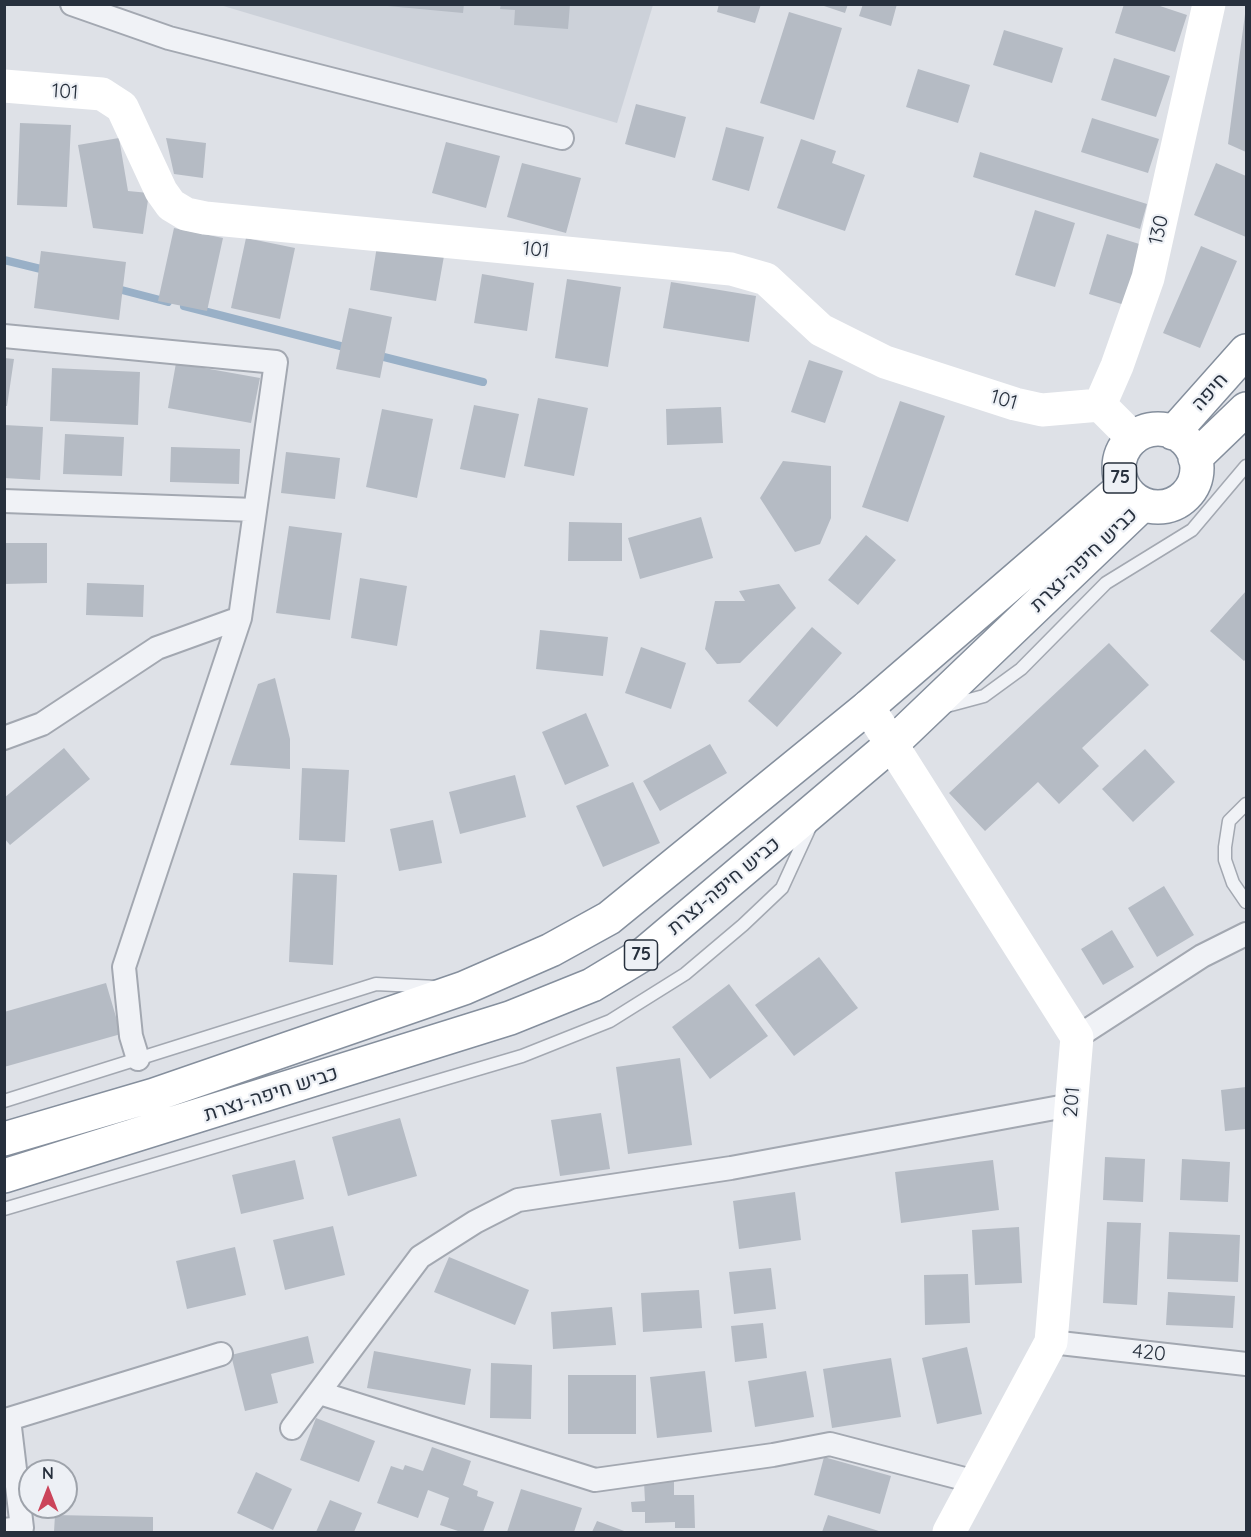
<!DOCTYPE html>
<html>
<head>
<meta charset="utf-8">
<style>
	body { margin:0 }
	#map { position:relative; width:1251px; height:1537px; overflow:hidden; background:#dee1e7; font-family:Quicksand,sans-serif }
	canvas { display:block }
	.frame { position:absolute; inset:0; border:6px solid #27303d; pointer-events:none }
	.north { position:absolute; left:18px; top:1459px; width:60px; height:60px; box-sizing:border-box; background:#edf0f5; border:2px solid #9ea3ab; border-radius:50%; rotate:0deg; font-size:16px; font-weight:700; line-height:24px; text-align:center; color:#27303d }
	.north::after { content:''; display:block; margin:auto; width:21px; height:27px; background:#cb445a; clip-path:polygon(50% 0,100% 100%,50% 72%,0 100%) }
</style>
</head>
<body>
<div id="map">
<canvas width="1251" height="1537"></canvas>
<div class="frame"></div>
<div class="north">N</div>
</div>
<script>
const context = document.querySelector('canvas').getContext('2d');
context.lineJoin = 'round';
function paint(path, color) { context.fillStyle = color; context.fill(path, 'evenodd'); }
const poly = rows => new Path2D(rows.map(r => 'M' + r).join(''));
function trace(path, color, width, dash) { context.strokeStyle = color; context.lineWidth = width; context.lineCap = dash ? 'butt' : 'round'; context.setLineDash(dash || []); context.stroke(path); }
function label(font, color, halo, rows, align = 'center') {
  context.font = font + ' Quicksand,Heebo,sans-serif'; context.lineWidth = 4.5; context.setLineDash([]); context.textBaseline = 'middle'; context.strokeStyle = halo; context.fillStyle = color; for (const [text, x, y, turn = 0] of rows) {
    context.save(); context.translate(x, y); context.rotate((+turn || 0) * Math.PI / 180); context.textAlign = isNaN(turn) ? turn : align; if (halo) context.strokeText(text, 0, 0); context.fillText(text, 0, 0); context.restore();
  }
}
paint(poly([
	[220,5,653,5,617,123]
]), '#ccd1d9');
trace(poly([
	[4,260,49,271],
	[114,288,168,302],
	[184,306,352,349],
	[376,355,483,382]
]), '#99b0c7', 8);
paint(poly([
	[366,4,464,4,463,13],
	[501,4,570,4,568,29,514,25,515,10,500,9],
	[719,4,761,4,755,23,717,12],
	[818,4,848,4,845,13],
	[863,4,897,4,891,26,859,16],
	[1124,4,1154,4,1187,15,1175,52,1115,33],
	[789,12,842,28,814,120,760,103],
	[1245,14,1246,14,1246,152,1228,144],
	[1004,30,1063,48,1052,83,993,65],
	[1114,58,1170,76,1156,117,1101,100],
	[918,69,970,85,958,123,906,107],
	[636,104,686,117,675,158,625,144],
	[1092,118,1159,139,1148,173,1081,152],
	[20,123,71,125,67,207,17,205],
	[726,127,764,137,749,191,712,180],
	[119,138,128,191,149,193,143,234,93,228,78,145],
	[166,138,206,143,203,178,174,174],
	[801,139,836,151,832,163,865,175,845,231,777,208],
	[446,142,500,156,486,208,432,193],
	[980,152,1147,204,1140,229,973,177],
	[522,163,581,178,566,233,507,217],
	[1216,163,1246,176,1246,237,1194,215],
	[1035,210,1075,223,1055,287,1015,275],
	[174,228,223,238,207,311,158,301],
	[1107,234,1149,247,1131,307,1089,294],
	[246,238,295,248,280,319,231,308],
	[377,246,444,256,436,301,370,290],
	[1201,246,1237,261,1200,348,1163,333],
	[41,251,126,262,119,320,34,308],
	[482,274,534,283,527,331,474,323],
	[567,279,621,287,608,367,555,358],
	[671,282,756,296,749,342,663,328],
	[349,308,392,317,380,378,336,369],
	[4,358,14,359,7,406,4,406],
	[809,360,843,371,825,423,791,412],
	[176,363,260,378,251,423,168,408],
	[52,368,140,372,138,425,50,421],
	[538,398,588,408,574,476,524,466],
	[900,401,945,416,908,522,862,507],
	[474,405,519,414,505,478,460,469],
	[721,407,723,443,667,445,666,409],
	[382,409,433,419,417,498,366,487],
	[4,425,43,427,40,480,4,478],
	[65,434,124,437,122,476,63,474],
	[171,447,240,449,239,484,170,482],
	[286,452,340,458,335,499,281,493],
	[783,461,831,466,831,518,820,544,795,552,760,498],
	[701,517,713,558,640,579,628,538],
	[569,522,622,523,622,561,568,561],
	[289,526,342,533,330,620,276,613],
	[866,535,896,560,858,605,828,580],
	[4,543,47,543,47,583,4,584],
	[360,578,407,586,397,646,351,638],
	[87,583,144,585,143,617,86,615],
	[779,584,796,608,740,663,717,664,705,649,715,601,745,601,739,591],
	[1246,591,1246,659,1244,661,1210,631],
	[812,627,842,653,777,727,748,701],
	[540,630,608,637,603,676,536,669],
	[1109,643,1149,685,1082,748,1099,766,1059,804,1038,782,985,831,949,793],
	[641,647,686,663,671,709,625,693],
	[275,678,290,739,290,769,230,765,258,684],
	[586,713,609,766,565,785,542,732],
	[710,744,727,773,660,811,643,781],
	[64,748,90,779,10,845,4,838,4,798],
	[1145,749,1175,782,1133,822,1102,789],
	[302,768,349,770,345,842,299,840],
	[515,775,526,817,460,834,449,792],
	[633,782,660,843,603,867,576,806],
	[433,820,442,863,399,871,390,829],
	[293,873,337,875,333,965,289,962],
	[1164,886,1194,935,1157,957,1128,908],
	[1112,930,1134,967,1103,985,1081,949],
	[819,957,858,1008,794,1056,755,1005],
	[106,983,121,1034,4,1067,4,1012],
	[729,984,768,1036,710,1079,672,1027],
	[680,1058,692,1145,628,1154,616,1067],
	[1246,1087,1246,1129,1225,1131,1221,1090],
	[601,1113,610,1169,560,1176,551,1120],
	[400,1118,417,1176,348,1196,332,1137],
	[1105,1157,1145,1159,1143,1202,1103,1200],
	[1182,1159,1230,1162,1228,1202,1180,1200],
	[295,1160,304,1199,241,1214,232,1175],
	[993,1160,999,1210,901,1223,895,1172],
	[795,1192,801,1240,739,1249,733,1201],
	[1107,1222,1141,1223,1137,1305,1103,1303],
	[333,1226,345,1275,285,1290,273,1240],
	[1019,1227,1022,1283,975,1285,972,1230],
	[1169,1232,1240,1235,1238,1282,1167,1279],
	[235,1247,246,1295,187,1309,176,1261],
	[449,1257,529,1290,515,1325,434,1292],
	[771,1268,776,1309,734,1314,729,1272],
	[968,1274,970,1323,925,1325,924,1275],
	[699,1290,702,1328,643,1332,641,1293],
	[1168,1292,1235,1296,1233,1328,1166,1325],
	[612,1307,616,1345,553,1349,551,1312],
	[763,1323,767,1358,735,1362,731,1326],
	[308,1336,314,1363,271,1374,278,1403,245,1411,231,1355],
	[967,1347,982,1414,937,1424,922,1358],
	[374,1351,471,1369,465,1405,367,1388],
	[891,1358,901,1417,832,1428,823,1369],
	[491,1363,532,1365,531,1419,490,1418],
	[705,1371,712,1432,657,1438,650,1377],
	[806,1371,814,1417,755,1427,748,1381],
	[568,1375,636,1375,636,1434,568,1434],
	[316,1418,375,1441,359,1482,300,1460],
	[432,1447,471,1461,463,1485,478,1491,477,1496,494,1502,483,1532,461,1532,440,1525,449,1498,428,1490,418,1518,377,1503,391,1466,403,1470,405,1465,423,1471],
	[824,1457,891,1476,880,1514,814,1495],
	[256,1472,292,1489,273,1530,237,1513],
	[644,1482,674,1482,674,1495,694,1495,695,1528,675,1528,675,1522,645,1523,645,1512,632,1512,631,1502,645,1501],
	[521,1489,582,1508,574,1532,507,1532],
	[330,1500,362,1513,354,1532,316,1532],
	[55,1515,153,1517,153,1532,54,1532],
	[828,1515,882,1532,822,1532],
	[597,1521,627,1532,592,1532]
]), '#b5bbc4');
const lane = poly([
	[943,707,984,696,1021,669,1106,583,1192,530,1246,466],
	[1246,804,1229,821,1225,847,1225,860,1233,883,1246,902],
	[4,1101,376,984,436,987],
	[4,1209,522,1056,610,1021,685,974,743,925,782,888,810,827]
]);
const street = poly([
	[72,4,169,38,562,138],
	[4,336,276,362,240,618,124,967,131,1036,138,1059],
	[4,501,255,510],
	[4,738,42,724,157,648,240,618],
	[1077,1037,1202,956,1246,934],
	[1051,1342,1246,1364],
	[320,1393,595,1480,773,1455,830,1444,976,1482],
	[292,1428,420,1257,475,1222,518,1200,731,1168,1071,1105],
	[4,1530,22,1528,9,1419,221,1354]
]);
const highway = poly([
	'1119 468a39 39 0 1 1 78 0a39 39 0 1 1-78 0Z',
	[1173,433,1246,351],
	[1195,458,1246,409],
	[4,1139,154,1095,464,988,551,950,609,918,868,707,1123,487],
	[4,1176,510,1018,592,985,645,953,893,743,1143,504]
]);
trace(lane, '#a3a8b1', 15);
trace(street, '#a3a8b1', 26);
trace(highway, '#858f9d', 36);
trace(lane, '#f0f2f6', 12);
trace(street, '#f0f2f6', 22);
trace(poly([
	[4,86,102,94,122,107,161,191,171,205,186,214,205,218,731,269,766,279,821,330,885,362,1015,404,1042,410,1100,405],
	[1100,405,1117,366,1148,278,1209,4],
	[1100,405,1133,438],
	[868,707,1077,1037,1051,1342,949,1532]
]), '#fff', 33);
trace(highway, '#fff', 33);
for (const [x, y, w] of [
	[1120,478,33],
	[641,955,33]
]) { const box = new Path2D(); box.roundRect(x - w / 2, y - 15, w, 30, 4.5); context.fillStyle = '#edf0f5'; context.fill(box); trace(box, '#27303d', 1.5); }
label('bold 18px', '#27303d', null, [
	["75",1120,478],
	["75",641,955]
]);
label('20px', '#27303d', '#edf0f5', [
	["101",65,92,4],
	["130",1159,230,-77],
	["101",536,250,6],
	["חיפה",1210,392,-48],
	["101",1004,400,16],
	["כביש חיפה-נצרת",1084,560,-44],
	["כביש חיפה-נצרת",724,886,-40],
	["כביש חיפה-נצרת",271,1094,-18],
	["201",1072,1102,-85],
	["420",1149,1353,6]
]);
</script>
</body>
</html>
